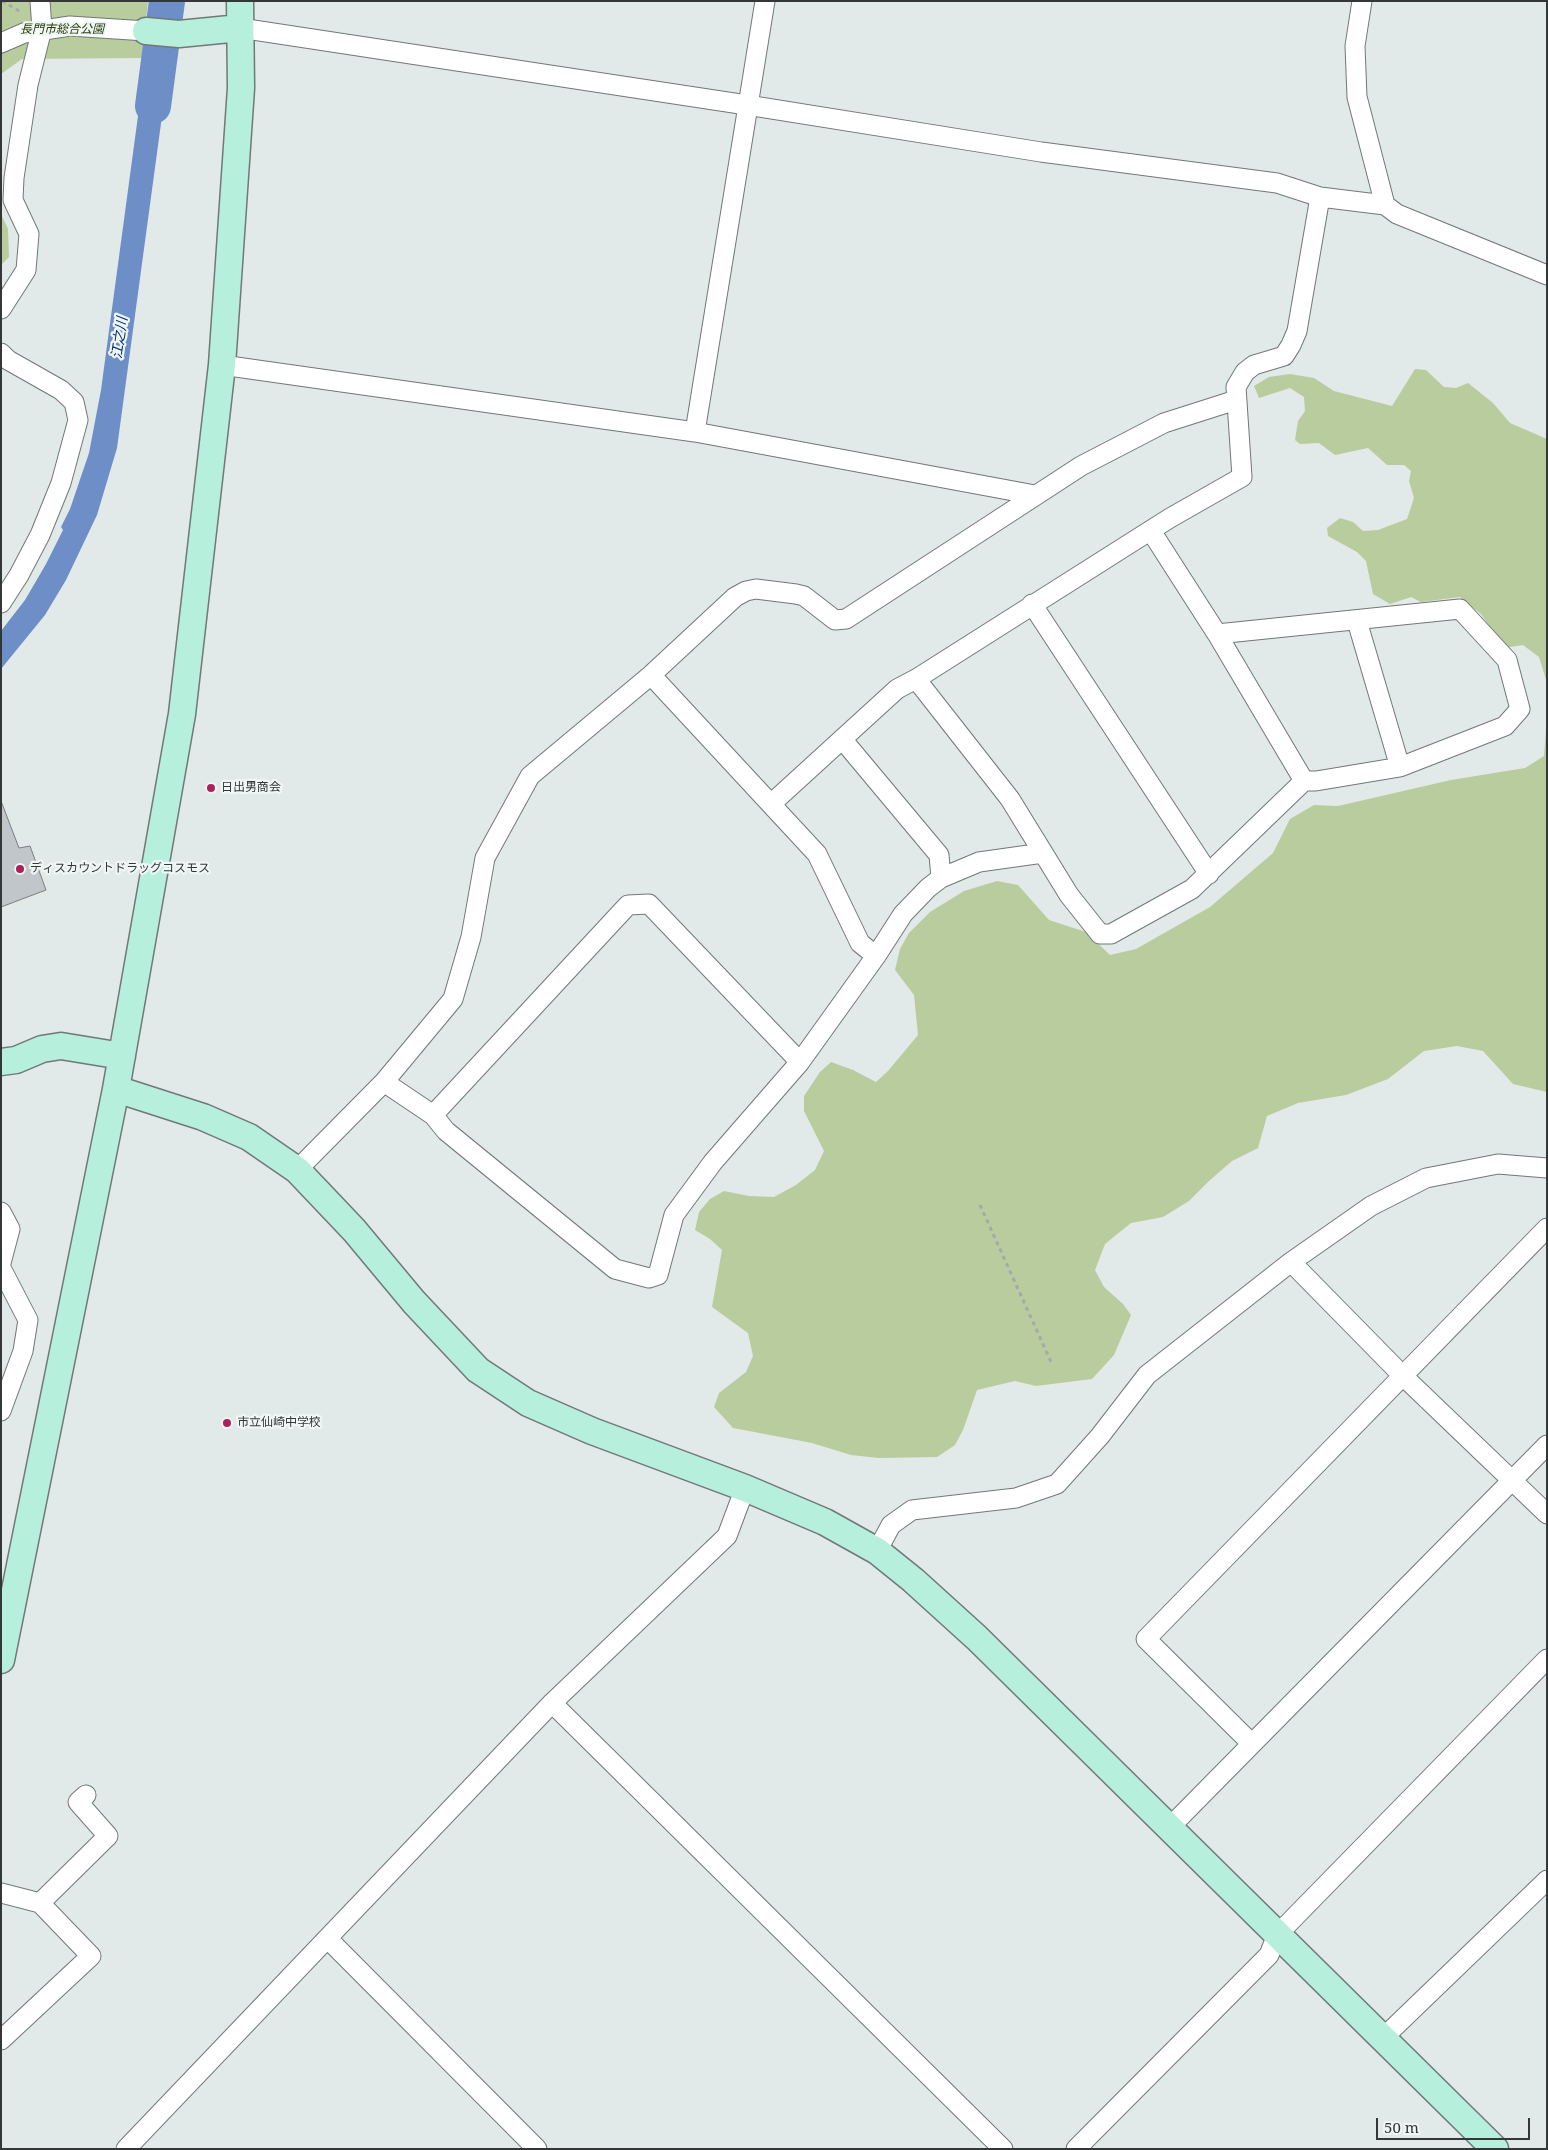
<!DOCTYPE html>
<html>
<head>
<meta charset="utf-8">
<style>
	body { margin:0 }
	#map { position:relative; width:1548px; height:2150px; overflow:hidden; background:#e2e9e9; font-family:"Noto Serif",serif }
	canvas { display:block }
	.frame { position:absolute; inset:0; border:2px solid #343737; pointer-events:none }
	.scale { position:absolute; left:1376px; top:2118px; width:154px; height:22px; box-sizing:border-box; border:2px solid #343737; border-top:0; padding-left:6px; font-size:15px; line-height:18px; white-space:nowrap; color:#343737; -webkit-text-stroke:4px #eff6f6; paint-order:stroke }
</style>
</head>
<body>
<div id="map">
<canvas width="1548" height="2150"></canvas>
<div class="frame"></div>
<div class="scale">50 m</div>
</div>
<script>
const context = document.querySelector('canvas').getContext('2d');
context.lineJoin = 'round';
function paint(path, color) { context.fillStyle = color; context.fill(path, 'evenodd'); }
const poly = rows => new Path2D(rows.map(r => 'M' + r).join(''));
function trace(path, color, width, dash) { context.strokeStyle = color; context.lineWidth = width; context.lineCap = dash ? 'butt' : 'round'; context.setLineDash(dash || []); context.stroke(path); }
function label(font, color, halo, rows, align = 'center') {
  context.font = font + ' "Noto Serif","Noto Sans JP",serif'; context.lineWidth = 4.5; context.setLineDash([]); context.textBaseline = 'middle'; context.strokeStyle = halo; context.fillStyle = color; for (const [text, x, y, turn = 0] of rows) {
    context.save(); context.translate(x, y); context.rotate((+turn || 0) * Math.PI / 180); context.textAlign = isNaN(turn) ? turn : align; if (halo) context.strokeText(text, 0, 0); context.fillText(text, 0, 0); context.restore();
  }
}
paint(poly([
	[1,1,148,1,142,58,22,59,1,74],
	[1,214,8,229,9,257,1,265],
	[1415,369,1426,370,1444,387,1456,388,1468,383,1493,403,1510,423,1547,439,1547,683,1539,657,1523,645,1504,648,1481,614,1460,597,1421,602,1411,597,1390,604,1373,594,1366,561,1357,552,1328,536,1327,528,1340,518,1353,522,1363,531,1378,530,1407,519,1414,498,1409,481,1411,471,1404,465,1387,465,1368,448,1335,455,1319,443,1300,444,1295,440,1298,421,1305,411,1304,397,1290,388,1259,398,1254,386,1269,377,1290,374,1314,378,1334,391,1392,406],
	[1547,718,1547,1092,1513,1084,1483,1051,1457,1046,1424,1051,1388,1079,1346,1095,1298,1103,1267,1116,1258,1148,1232,1161,1209,1181,1189,1201,1163,1217,1131,1223,1105,1244,1095,1270,1104,1287,1123,1304,1131,1315,1114,1355,1092,1379,1036,1386,1015,1381,977,1390,963,1430,955,1445,937,1457,879,1458,851,1455,812,1443,733,1428,714,1407,719,1393,746,1372,753,1356,748,1333,712,1307,722,1250,710,1239,695,1230,699,1212,710,1199,724,1191,749,1196,774,1197,796,1185,815,1170,824,1151,804,1111,804,1096,820,1072,831,1062,853,1070,876,1082,888,1071,918,1035,914,995,895,970,900,949,909,933,930,912,964,891,997,881,1018,885,1049,920,1086,932,1110,955,1136,949,1210,907,1273,853,1290,819,1314,805,1338,806,1451,780,1525,768,1544,756]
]), '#b9cc9e');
paint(poly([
	[153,57,170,57,117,448,97,515,66,580,45,615,1,669,1,631,25,600,46,564,63,530,61,527,70,509,89,453,101,390,143,79,148,79]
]), '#6e8ec8');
trace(poly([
	[153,106,167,1]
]), '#6e8ec8', 36);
const building = poly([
	[1,801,19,848,30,846,46,890,1,907,1,801]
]);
paint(building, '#c0c6c9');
trace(building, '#787e81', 1);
const street = poly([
	[1362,1,1355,46,1357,97,1385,205],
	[240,28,747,105,1041,152,1277,183,1320,197,1385,205,1397,214,1547,275],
	[1,43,24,33,70,26,146,31],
	[1,309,26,270,29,234,13,200,14,178,28,85,42,29,40,1],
	[1,353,8,360,61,390,74,402,78,420,61,483,40,535,19,575,1,603],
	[222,365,695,432,1035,495],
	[695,432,765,1],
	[1151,531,1217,634,1304,781],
	[1032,604,1209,874],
	[1357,621,1400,767],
	[651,675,817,854,860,943,876,956],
	[916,679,1010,799,1069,895,1100,934,1111,934,1192,889,1304,781,1316,781,1400,767,1505,726,1520,709,1507,660,1460,609,1217,634],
	[842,739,939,855,941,878],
	[771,804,897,689,916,679,1170,518,1242,477,1236,387,1245,372,1254,365,1284,356,1291,345,1297,331,1320,197],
	[384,1082,433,1115,628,905,649,904,800,1062],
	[433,1115,446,1131,615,1269,649,1278,658,1275,674,1215,713,1162,800,1062,876,956,903,914,928,888,941,878,979,862,1043,853],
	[297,1170,384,1082,453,999,471,937,485,858,530,776,651,675,735,597,746,591,756,589,796,594,804,596,835,620,846,619,1081,466,1164,423,1236,400],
	[1,1212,10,1229,1,1263],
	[1291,1262,1403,1376,1547,1514],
	[1,1268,28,1320,23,1351,1,1411],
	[877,1551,891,1525,912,1510,1016,1498,1057,1484,1100,1436,1147,1375,1291,1262,1371,1206,1426,1178,1498,1164,1547,1168],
	[552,1703,1003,2149],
	[1251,1743,1146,1639,1547,1228],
	[1169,1828,1547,1445],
	[1,1893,40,1903,91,1956,1,2040],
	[40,1903,108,1836,78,1802,86,1795],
	[328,1939,537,2149],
	[1383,2038,1547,1880],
	[126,2149,552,1703,727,1536,745,1488],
	[1076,2149,1269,1955,1277,1935,1547,1659]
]);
const secondary = poly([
	[146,31,179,34,240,28],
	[1,1062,16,1060,42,1049,61,1046,122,1056],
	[116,1089,203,1117,249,1137,297,1170,354,1230,414,1302,478,1370,528,1403,592,1431,745,1488,825,1522,877,1551,913,1580,977,1638,1495,2149],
	[1,1660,116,1089,182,714,222,365,241,88,240,1]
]);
trace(street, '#717877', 21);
trace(secondary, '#717877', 29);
trace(poly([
	[2,1,21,12],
	[980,1205,1052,1364]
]), '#a4aaaa', 3, [4, 4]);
trace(street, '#fff', 19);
trace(secondary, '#b6efdb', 26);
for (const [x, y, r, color] of [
	[211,788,5,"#ae2058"],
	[20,869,5,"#ae2058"],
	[227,1423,5,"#ae2058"]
]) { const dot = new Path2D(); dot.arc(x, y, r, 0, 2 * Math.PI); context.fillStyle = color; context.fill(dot); trace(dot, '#eff6f6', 2); }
label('italic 12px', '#293907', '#eff6f6', [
	["長門市総合公園",62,30]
]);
label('12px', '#343737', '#eff6f6', [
	["日出男商会",221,788],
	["ディスカウントドラッグコスモス",30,869],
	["市立仙崎中学校",237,1423]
], 'left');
label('italic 14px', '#082c70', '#eff6f6', [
	["江之川",120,338,-82]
]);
</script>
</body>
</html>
